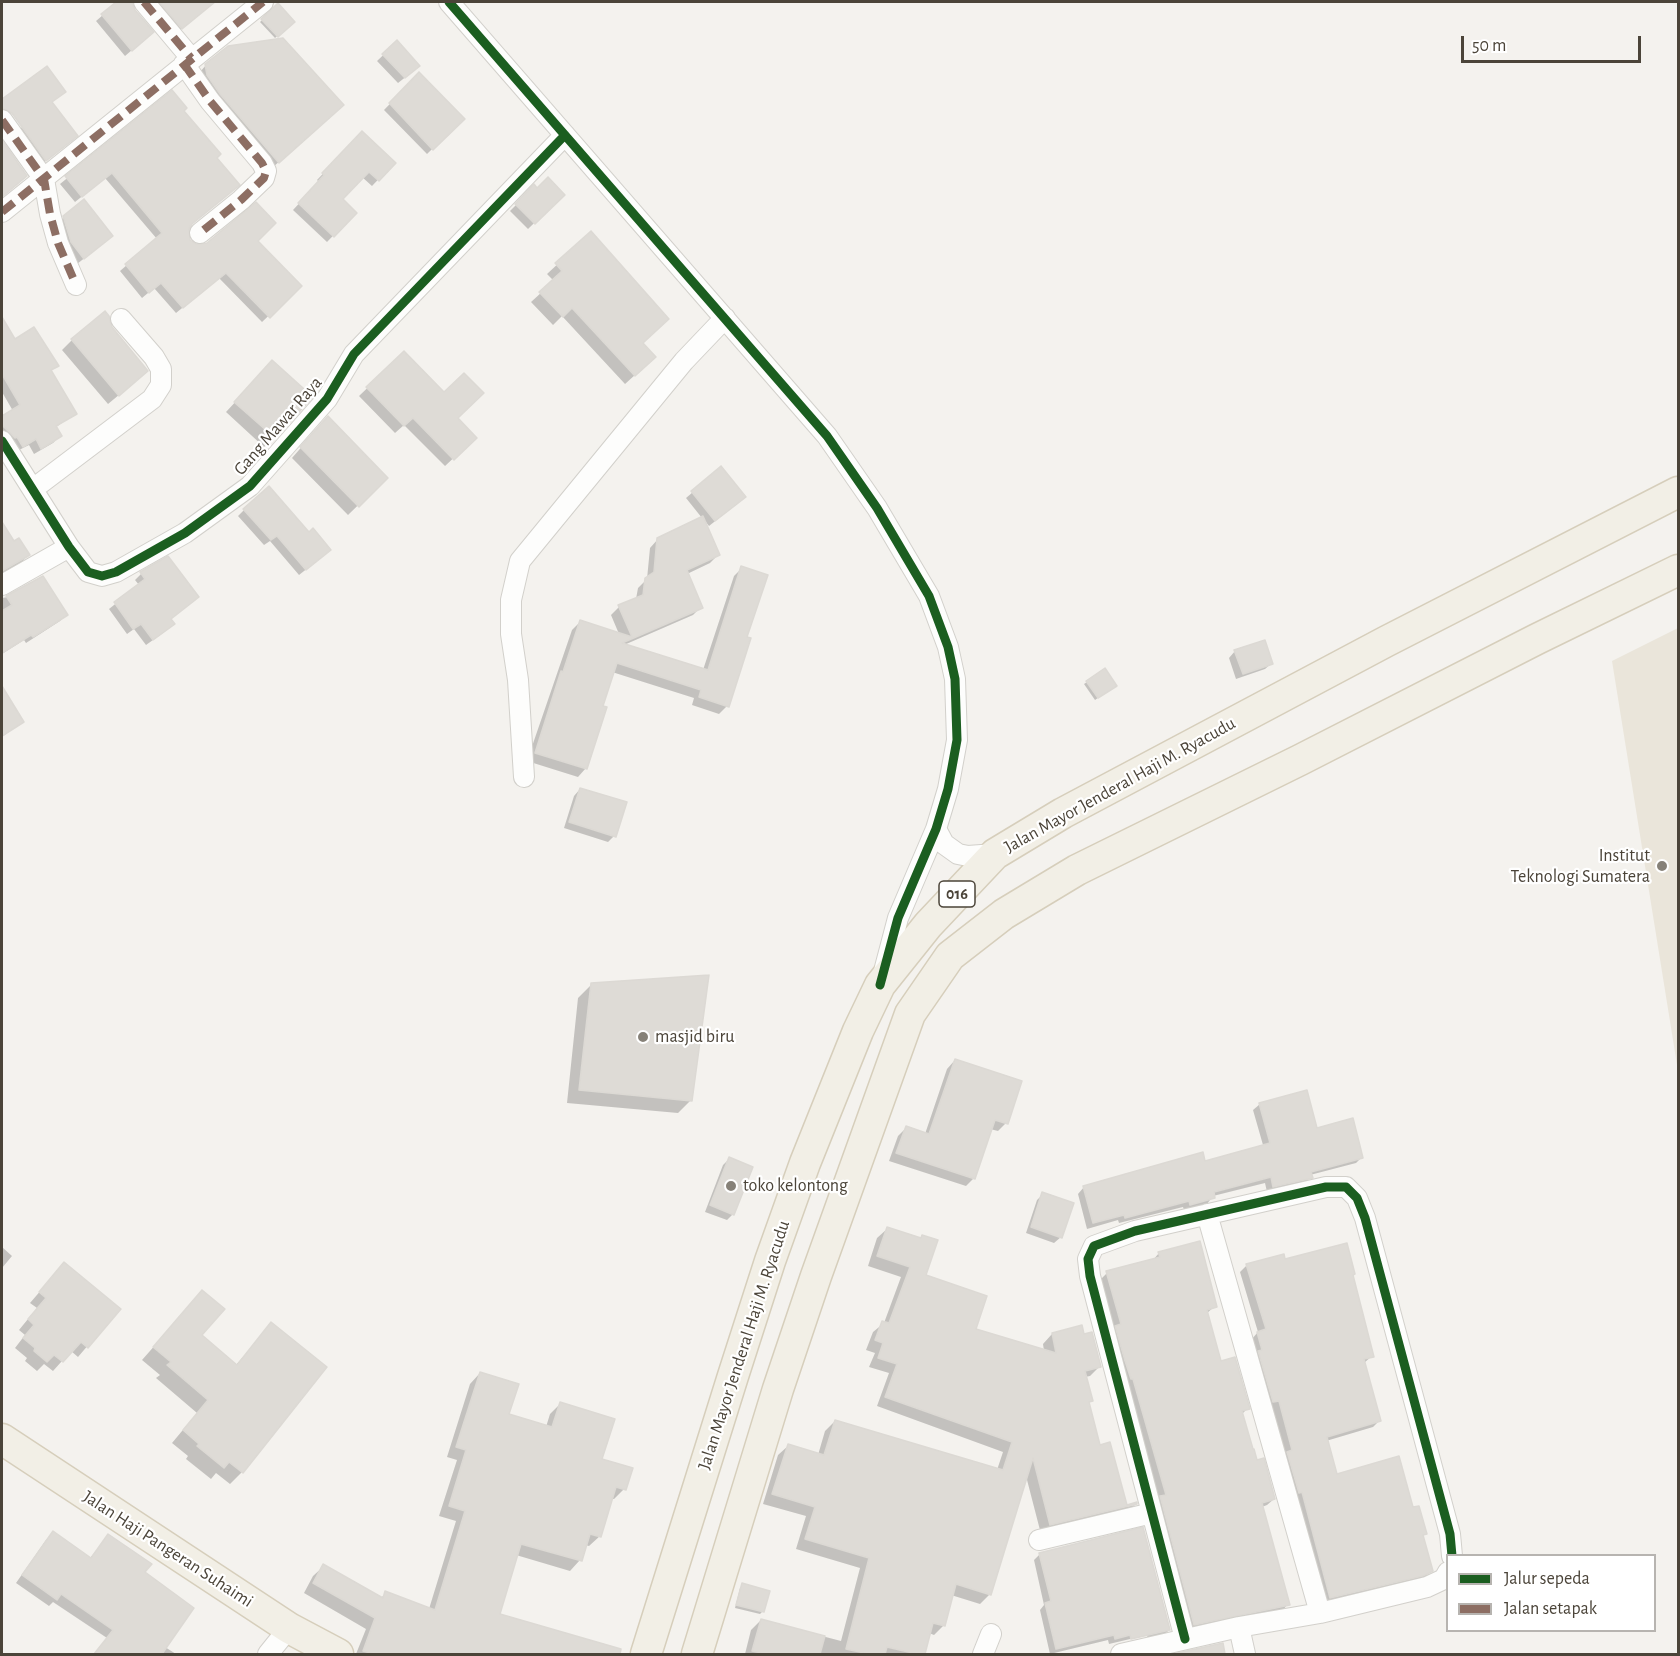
<!DOCTYPE html>
<html>
<head>
<meta charset="utf-8">
<style>
	body { margin:0 }
	#map { position:relative; width:1680px; height:1656px; overflow:hidden; background:#f4f2ee; font-family:"Alegreya Sans",sans-serif }
	canvas { display:block }
	.frame { position:absolute; inset:0; border:3px solid #4b4439; pointer-events:none }
	.legend { position:absolute; left:1446px; top:1554px; width:210px; height:78px; box-sizing:border-box; background:#fff; border:2px solid #b7b4b0; margin:0; padding:8px 10px; list-style:none; font-size:18px; color:#4b4439 }
	.legend li { display:flex; align-items:center; gap:12px; height:30px }
	.legend b { width:30px; border:2px solid #b7b4b0 }
	.scale { position:absolute; left:1461px; top:36px; width:180px; height:27px; box-sizing:border-box; border:3px solid #4b4439; border-top:0; padding-left:8px; font-size:18px; line-height:21px; white-space:nowrap; color:#4b4439; -webkit-text-stroke:4px #fff; paint-order:stroke }
</style>
</head>
<body>
<div id="map">
<canvas width="1680" height="1656"></canvas>
<div class="frame"></div>
<ul class="legend">
<li><b style="height:8px;background:#1b5e20"></b>Jalur sepeda</li>
<li><b style="height:8px;background:#8d6e63"></b>Jalan setapak</li>
</ul>
<div class="scale">50 m</div>
</div>
<script>
const context = document.querySelector('canvas').getContext('2d');
context.lineJoin = 'round';
function paint(path, color) { context.fillStyle = color; context.fill(path, 'evenodd'); }
const poly = rows => new Path2D(rows.map(r => 'M' + r).join(''));
function trace(path, color, width, dash) { context.strokeStyle = color; context.lineWidth = width; context.lineCap = dash ? 'butt' : 'round'; context.setLineDash(dash || []); context.stroke(path); }
function label(font, color, halo, rows, align = 'center') {
  context.font = font + ' "Alegreya Sans",sans-serif'; context.lineWidth = 4.5; context.setLineDash([]); context.textBaseline = 'middle'; context.strokeStyle = halo; context.fillStyle = color; for (const [text, x, y, turn = 0] of rows) {
    context.save(); context.translate(x, y); context.rotate((+turn || 0) * Math.PI / 180); context.textAlign = isNaN(turn) ? turn : align; if (halo) context.strokeText(text, 0, 0); context.fillText(text, 0, 0); context.restore();
  }
}
paint(poly([
	[1678,628,1678,1071,1612,661]
]), '#eae5da');
paint(poly([
	[118,2,131,2,131,5,146,38,125,56,96,21],
	[148,2,203,2,207,7,175,34],
	[278,6,293,22,275,38,260,22],
	[397,42,412,72,398,83,377,61],
	[206,65,336,111,272,168,200,72],
	[419,74,463,119,427,154,384,110],
	[172,93,182,111,215,158,187,229,189,241,196,246,256,241,300,286,262,322,219,278,176,313,154,288,142,298,120,271,157,239,105,178,75,202,60,184],
	[3,102,51,103,70,142,39,166,16,134,22,127],
	[362,133,394,163,372,186,362,177,341,199,355,213,327,242,293,210,319,182,317,180],
	[2,143,25,176,2,197],
	[534,187,537,190,563,195,528,229,510,211],
	[64,217,105,242,77,264,58,224],
	[591,233,631,276,629,277,645,366,625,384,562,316,553,325,531,302,554,281,547,274],
	[2,320,14,341,57,366,50,372,75,413,55,428,60,436,53,443,34,454,29,445,15,452,2,438,2,418,13,411,2,392],
	[111,328,137,380,108,404,62,350,72,340],
	[404,353,456,418,475,438,445,466,404,425,395,433,359,396],
	[263,372,311,397,264,447,226,412],
	[319,427,386,478,348,515,292,458],
	[721,468,738,503,709,526,705,521,718,555,710,563,687,574,701,607,693,615,624,645,703,670,734,576,742,568,746,638,727,706,719,714,692,705,694,698,612,672,586,768,578,777,527,761,572,630,580,622,619,634,611,615,619,607,636,599,638,588,647,579,650,548,658,539,702,518,686,498],
	[244,510,323,556,299,575,270,541,264,545,238,516],
	[6,532,13,543,28,555,22,562,2,573,2,535],
	[168,558,197,597,170,619,173,624,167,630,146,645,134,629,127,634,109,609,139,585,135,580,141,574],
	[8,597,66,615,60,621,26,643,24,640,2,654,2,598],
	[1235,651,1272,663,1265,669,1236,679,1229,658],
	[1087,682,1112,688,1095,700,1084,684],
	[2,689,22,722,2,737],
	[580,789,614,836,608,842,564,828,574,796],
	[591,985,691,1100,678,1113,567,1103,578,998],
	[955,1060,1006,1123,998,1131,990,1129,974,1178,966,1186,889,1161,898,1136,906,1128,925,1134,947,1069],
	[1260,1104,1315,1130,1362,1157,1356,1163,1310,1175,1305,1184,1267,1192,1265,1183,1213,1196,1207,1204,1184,1210,1183,1207,1119,1223,1118,1220,1087,1229,1078,1194,1084,1187,1204,1163,1263,1145,1253,1110],
	[729,1159,733,1214,727,1220,705,1212,723,1165],
	[1043,1194,1061,1237,1054,1243,1026,1233,1037,1200],
	[887,1229,919,1240,923,1236,924,1276,974,1330,1044,1351,1043,1344,1052,1334,1081,1327,1083,1336,1100,1366,1090,1376,1085,1377,1091,1401,1088,1404,1098,1446,1109,1444,1126,1507,1135,1505,1126,1513,1041,1534,1026,1476,990,1594,980,1604,951,1595,944,1625,934,1635,929,1633,924,1654,745,1654,751,1630,761,1620,841,1641,860,1568,796,1549,806,1516,763,1504,778,1455,788,1446,818,1455,825,1431,835,1421,997,1470,1003,1452,877,1406,889,1373,869,1367,875,1353,866,1350,873,1332,884,1323,901,1277,868,1266,877,1238],
	[2,1247,12,1256,2,1268],
	[1159,1253,1215,1306,1206,1314,1220,1363,1248,1408,1242,1414,1256,1462,1274,1499,1267,1505,1262,1507,1288,1604,1282,1611,1187,1631,1154,1504,1159,1499,1126,1384,1101,1279,1107,1273,1153,1260],
	[1284,1261,1351,1276,1372,1356,1364,1363,1379,1421,1373,1427,1326,1441,1336,1476,1412,1509,1425,1534,1422,1537,1431,1570,1425,1577,1415,1582,1323,1604,1281,1460,1286,1455,1272,1406,1266,1408,1251,1340,1258,1332,1240,1272,1247,1265],
	[55,1274,119,1309,78,1357,71,1351,53,1371,44,1364,37,1371,25,1361,27,1358,15,1348,25,1335,19,1330,37,1308,30,1303],
	[202,1292,200,1335,235,1366,272,1324,325,1367,242,1472,230,1484,216,1473,211,1479,186,1459,188,1456,172,1443,197,1413,156,1378,160,1375,142,1360],
	[480,1373,508,1415,546,1427,550,1414,560,1404,600,1460,624,1489,614,1499,611,1499,600,1536,589,1546,585,1545,580,1560,570,1571,516,1555,498,1615,591,1642,588,1654,356,1654,366,1629,304,1593,313,1576,324,1566,380,1599,386,1593,429,1609,456,1521,439,1516,457,1460,447,1457,470,1384],
	[54,1533,90,1558,109,1536,143,1573,165,1647,176,1654,94,1654,107,1638,53,1602,49,1606,16,1583,46,1540],
	[1040,1554,1169,1630,1163,1636,1148,1640,1147,1635,1109,1644,1108,1640,1050,1654,1040,1610,1044,1605,1034,1560],
	[743,1585,763,1611,760,1614,735,1608,740,1588],
	[1222,1645,1223,1654,1179,1654]
]), '#0003');
const building = poly([
	[116,2,132,2,135,10,154,32,132,51,101,14,116,2],
	[159,2,215,2,182,29,159,2],
	[278,3,295,22,278,37,261,19,278,3],
	[283,38,344,105,279,163,220,94,207,75,205,64,228,46,283,38],
	[397,40,420,66,405,78,382,54,397,40],
	[47,66,66,92,52,102,78,136,46,161,12,113,2,108,2,99,47,66],
	[419,72,465,119,433,150,389,103,419,72],
	[172,90,187,108,184,111,221,154,217,158,240,185,192,224,189,229,190,240,196,244,207,243,256,202,276,223,258,241,302,286,270,318,226,273,183,308,161,283,149,293,125,264,162,233,112,173,82,197,65,176,172,90],
	[362,131,396,163,379,181,369,172,343,199,357,213,334,237,298,203,324,175,322,173,362,131],
	[2,140,27,176,2,197,2,140],
	[548,177,565,195,535,224,515,204,534,184,537,188,548,177],
	[84,199,113,236,84,259,71,242,63,216,84,199],
	[591,231,669,319,643,343,656,357,635,376,572,308,563,317,539,292,562,271,555,263,591,231],
	[105,311,109,316,112,327,148,371,119,396,71,339,105,311],
	[2,317,15,339,34,327,59,366,51,370,77,414,56,426,62,436,41,449,36,439,23,447,17,437,15,438,2,425,2,416,20,405,2,374,2,317],
	[404,351,444,392,464,373,484,393,458,418,477,438,454,460,413,418,404,426,366,387,404,351],
	[272,360,313,397,275,438,234,402,272,360],
	[328,416,388,478,359,507,300,447,328,416],
	[721,466,746,497,715,521,691,491,721,466],
	[269,486,309,532,313,528,331,550,306,570,277,536,271,540,243,509,269,486],
	[703,516,720,555,687,570,703,608,622,643,708,670,741,566,768,575,747,637,751,638,729,707,699,697,701,690,617,663,603,706,607,707,587,769,535,753,561,671,563,672,580,620,632,637,618,605,643,595,645,578,654,572,657,538,703,516],
	[2,522,14,541,19,538,30,555,2,571,2,522],
	[168,556,199,597,171,619,175,624,153,640,141,624,133,629,114,602,145,579,140,572,168,556],
	[43,576,68,615,33,637,31,635,2,653,2,611,12,605,6,596,43,576],
	[1265,640,1273,664,1243,674,1234,650,1265,640],
	[1105,668,1117,686,1098,698,1086,681,1105,668],
	[2,686,24,722,2,736,2,686],
	[580,788,627,802,616,837,569,822,580,788],
	[709,975,692,1101,579,1090,591,983,709,975],
	[955,1059,1022,1081,1008,1124,995,1120,975,1179,896,1153,906,1126,929,1134,955,1059],
	[1307,1090,1317,1128,1353,1118,1363,1158,1311,1172,1313,1178,1273,1187,1271,1177,1214,1192,1215,1198,1190,1205,1189,1201,1125,1218,1124,1215,1093,1223,1083,1186,1203,1152,1205,1161,1270,1143,1259,1103,1307,1090],
	[729,1157,753,1167,734,1215,710,1205,729,1157],
	[1042,1192,1074,1203,1062,1238,1031,1227,1042,1192],
	[887,1227,921,1238,922,1235,938,1240,926,1275,987,1296,976,1329,1056,1353,1052,1333,1082,1325,1084,1334,1092,1332,1101,1367,1085,1371,1093,1401,1089,1402,1100,1445,1110,1442,1127,1505,1137,1502,1137,1504,1050,1525,1033,1458,991,1595,956,1584,945,1626,933,1623,925,1654,917,1654,887,1647,885,1654,869,1654,846,1649,869,1558,805,1539,815,1507,772,1494,788,1444,824,1455,835,1420,1003,1470,1012,1442,885,1397,897,1364,878,1358,883,1343,875,1340,882,1321,889,1323,910,1267,877,1256,887,1227],
	[1200,1241,1217,1307,1207,1310,1221,1361,1235,1357,1250,1409,1242,1411,1253,1449,1254,1449,1257,1460,1264,1458,1275,1499,1262,1503,1290,1605,1194,1625,1160,1496,1166,1495,1133,1379,1131,1379,1125,1361,1115,1326,1121,1324,1106,1271,1160,1257,1158,1252,1200,1241],
	[1347,1243,1355,1274,1353,1275,1374,1357,1364,1359,1381,1421,1327,1437,1337,1474,1399,1456,1413,1507,1419,1506,1427,1534,1423,1535,1433,1571,1423,1576,1330,1598,1302,1492,1299,1493,1287,1452,1292,1450,1279,1401,1273,1402,1258,1351,1262,1350,1257,1332,1266,1329,1246,1264,1284,1254,1285,1259,1347,1243],
	[64,1262,121,1309,88,1348,81,1342,63,1362,54,1355,47,1362,34,1351,35,1348,23,1338,34,1325,28,1319,46,1298,39,1292,64,1262],
	[202,1290,225,1309,202,1335,237,1365,271,1322,327,1367,243,1473,229,1462,224,1468,197,1446,199,1444,183,1430,208,1400,167,1365,171,1362,153,1347,202,1290],
	[480,1372,519,1384,509,1414,552,1427,560,1402,615,1419,602,1459,633,1468,626,1490,616,1487,601,1537,590,1534,582,1561,521,1544,500,1614,621,1649,620,1654,374,1654,363,1651,375,1618,313,1583,323,1564,383,1598,385,1591,435,1610,465,1511,449,1506,466,1450,456,1447,480,1372],
	[1143,1527,1170,1630,1131,1639,1130,1635,1115,1639,1114,1635,1056,1649,1045,1603,1051,1601,1039,1553,1143,1527],
	[53,1531,91,1558,108,1534,152,1564,145,1572,194,1608,162,1654,94,1654,113,1630,61,1594,57,1600,22,1575,53,1531],
	[742,1583,770,1591,764,1612,736,1605,742,1583],
	[761,1619,825,1636,820,1654,766,1654,752,1651,761,1619],
	[1223,1643,1225,1654,1173,1654,1223,1643]
]);
paint(building, '#dedbd6');
trace(building, '#dcd9d4', 1.5);
const street = poly([
	[144,2,191,58],
	[449,2,827,436,877,508,929,596,948,647,955,679,957,740,948,789,936,829,898,918,883,975],
	[184,64,210,101,262,163,266,171,264,178,241,200,200,233],
	[2,120,44,179,50,214,58,243,76,285],
	[2,212,263,2],
	[2,441,69,547,88,572,102,576,116,572,185,533,250,486,327,399,354,354,565,135],
	[33,489,152,399,161,385,161,369,154,357,121,319],
	[2,585,69,547],
	[524,777,518,680,511,634,511,600,520,561,684,361,725,318],
	[936,829,944,844,958,854,968,856,995,854],
	[1207,1214,1320,1613],
	[1039,1540,1152,1513],
	[1239,1627,1245,1654],
	[1185,1639,1090,1276,1088,1259,1094,1246,1135,1231,1326,1187,1346,1187,1357,1198,1365,1218,1450,1534,1452,1556],
	[268,1654,289,1628],
	[983,1654,991,1634],
	[1121,1654,1239,1627,1320,1613,1427,1587,1444,1579,1448,1572]
]);
const primary = poly([
	[2,1439,289,1628,338,1654],
	[646,1654,733,1376,770,1261,805,1163,858,1031,880,985,928,925,995,854,1063,813,1387,641,1678,492],
	[697,1654,778,1389,816,1276,910,1014,950,956,1004,914,1077,870,1300,760,1537,639,1678,570]
]);
trace(street, '#d2d0cb', 22);
trace(primary, '#d6cebb', 33);
trace(street, '#fdfdfc', 20);
trace(primary, '#f2efe6', 30);
trace(poly([
	[144,2,191,58],
	[184,64,210,101,262,163,266,171,264,178,241,200,200,233],
	[2,120,44,179,50,214,58,243,76,285],
	[2,212,263,2]
]), '#8d6e63', 8, [15, 8]);
trace(poly([
	[449,2,827,436,877,508,929,596,948,647,955,679,957,740,948,789,936,829,898,918,880,985],
	[2,441,69,547,88,572,102,576,116,572,185,533,250,486,327,399,354,354,565,135],
	[1185,1639,1090,1276,1088,1259,1094,1246,1135,1231,1326,1187,1346,1187,1357,1198,1365,1218,1450,1534,1452,1556]
]), '#1b5e20', 9);
for (const [x, y, r, color] of [
	[1662,866,6,"#868178"],
	[643,1037,6,"#868178"],
	[731,1186,6,"#868178"]
]) { const dot = new Path2D(); dot.arc(x, y, r, 0, 2 * Math.PI); context.fillStyle = color; context.fill(dot); trace(dot, '#fff', 2); }
for (const [x, y, w] of [
	[957,894,36]
]) { const box = new Path2D(); box.roundRect(x - w / 2, y - 13, w, 26, 4.5); context.fillStyle = '#fff'; context.fill(box); trace(box, '#4b4439', 1.5); }
label('bold 16px', '#4b4439', null, [
	["016",957,894]
]);
label('18px', '#4b4439', '#fff', [
	["Gang Mawar Raya",278,426,-49],
	["Jalan Mayor Jenderal Haji M. Ryacudu",1120,785,-29],
	["Jalan Mayor Jenderal Haji M. Ryacudu",744,1345,-72],
	["Jalan Haji Pangeran Suhaimi",168,1549,33]
]);
label('18px', '#4b4439', '#fff', [
	["Institut",1650,856,"right"],
	["Teknologi Sumatera",1650,877,"right"],
	["masjid biru",655,1037],
	["toko kelontong",743,1186]
], 'left');
</script>
</body>
</html>
